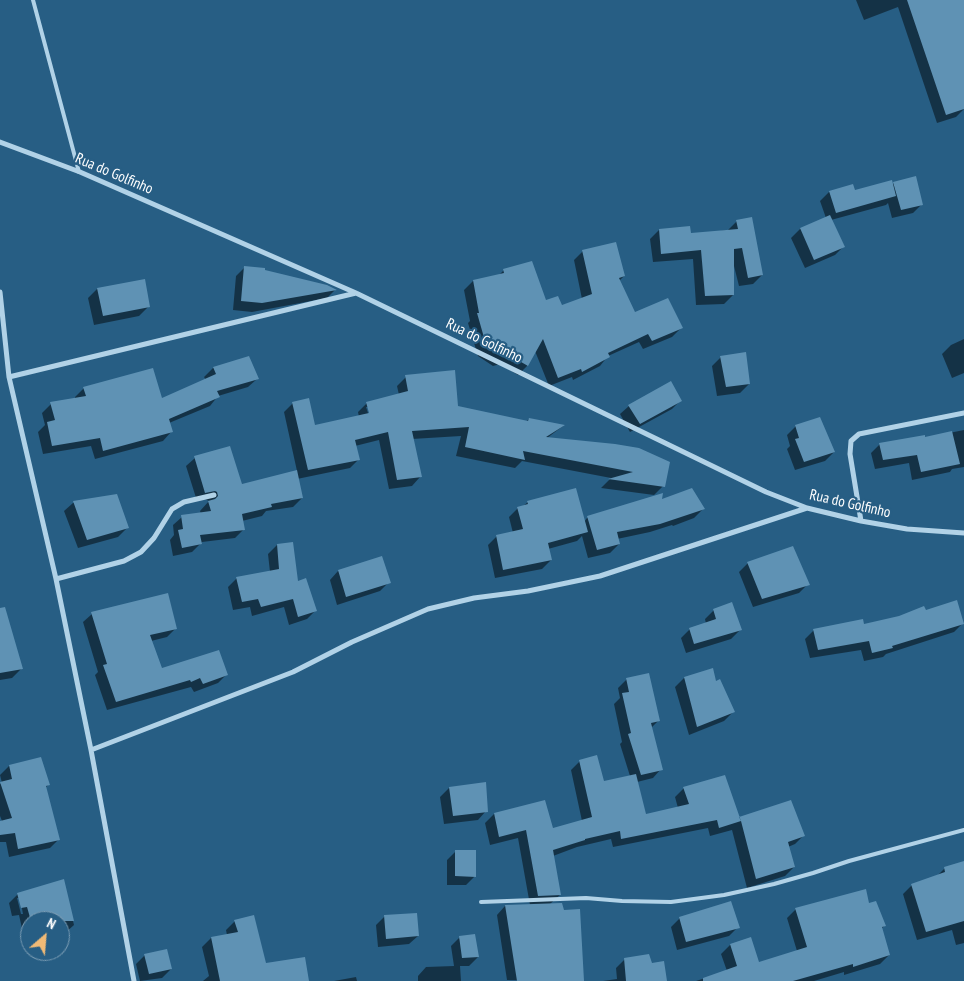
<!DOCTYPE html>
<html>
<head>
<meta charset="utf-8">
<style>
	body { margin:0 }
	#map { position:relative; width:964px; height:981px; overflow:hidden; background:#275e84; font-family:"PT Sans Narrow",sans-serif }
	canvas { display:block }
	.north { position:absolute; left:20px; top:911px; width:50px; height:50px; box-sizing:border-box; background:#275e84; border:1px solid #7d9eb5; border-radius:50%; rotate:27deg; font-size:14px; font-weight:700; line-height:20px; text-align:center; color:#fff }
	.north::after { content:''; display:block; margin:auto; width:18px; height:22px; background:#f0ba76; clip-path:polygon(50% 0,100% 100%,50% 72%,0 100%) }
</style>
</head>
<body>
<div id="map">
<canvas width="964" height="981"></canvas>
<div class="north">N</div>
</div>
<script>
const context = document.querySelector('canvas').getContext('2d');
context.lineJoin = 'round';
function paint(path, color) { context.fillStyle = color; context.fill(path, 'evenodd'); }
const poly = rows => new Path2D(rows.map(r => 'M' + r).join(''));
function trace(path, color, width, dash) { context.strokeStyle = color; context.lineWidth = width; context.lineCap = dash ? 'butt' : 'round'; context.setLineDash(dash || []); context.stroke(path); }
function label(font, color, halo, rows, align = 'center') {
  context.font = font + ' "PT Sans Narrow",sans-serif'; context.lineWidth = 4.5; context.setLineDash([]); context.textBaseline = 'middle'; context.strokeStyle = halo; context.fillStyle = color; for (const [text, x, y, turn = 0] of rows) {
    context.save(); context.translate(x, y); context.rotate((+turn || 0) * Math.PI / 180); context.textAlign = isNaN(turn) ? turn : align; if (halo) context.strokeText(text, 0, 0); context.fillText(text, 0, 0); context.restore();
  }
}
paint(poly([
	[856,0,964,0,964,109,956,117,937,123,898,7,864,20],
	[894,183,922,204,913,213,892,218,888,203,886,205,831,220,844,246,835,255,805,268,791,238,800,229,826,218,820,201,829,192,854,192,892,185],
	[737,221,762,275,753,284,739,286,733,262,733,295,724,304,696,305,693,259,653,262,650,239,659,230,689,235,728,230],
	[583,251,624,276,619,281,634,314,681,328,672,337,643,349,639,342,608,356,600,366,573,380,572,377,549,386,535,351,527,366,518,375,500,364,493,366,478,356,468,323,470,321,464,290,473,281,498,276,504,270,545,302,561,306,582,299,574,260],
	[245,267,264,271,335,290,327,298,252,312,233,310,236,276],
	[97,289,148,307,139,316,94,325,88,298],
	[964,339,964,373,952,378,942,354,951,345],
	[249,357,257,379,248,387,218,396,210,406,169,423,171,432,163,441,95,459,91,446,43,454,38,432,45,425,42,413,51,404,75,399,75,397,84,388,161,400,206,380,204,377,213,368],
	[721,357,749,384,740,393,717,396,712,366],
	[406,377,456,407,526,422,529,419,563,426,547,438,615,445,663,486,654,495,601,488,611,478,522,461,515,468,456,456,461,436,412,439,420,477,412,486,389,489,379,440,355,446,359,459,350,468,297,479,302,498,293,507,266,511,262,516,242,521,244,529,235,538,202,542,192,552,173,556,170,540,174,535,173,525,182,517,201,514,200,511,209,501,205,499,197,501,186,466,195,458,242,485,297,471,284,412,293,403,314,427,359,417,358,412,367,403,399,395,397,386],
	[366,407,369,407,370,419],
	[680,401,672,409,630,432,620,414,629,406],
	[796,426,834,452,825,461,795,470,787,449,790,446,787,435],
	[964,430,964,467,952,469,950,472,912,480,909,463,875,469,871,453,880,444,924,438],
	[116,495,127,528,118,537,78,548,64,511,73,503],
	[662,495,660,501,703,509,694,518,673,526,672,525,650,532,617,539,619,544,610,553,588,558,582,536,577,541,548,549,551,560,542,569,495,578,488,545,497,536,513,533,509,517,518,508,522,507,528,502,584,522,587,518],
	[292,544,297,583,316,610,307,619,289,625,284,607,252,616,250,607,233,610,228,587,237,578,270,572,268,554,277,545],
	[748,563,808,584,799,593,753,607,739,572],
	[338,571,389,582,380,591,337,605,330,580],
	[714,610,740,630,731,639,686,653,681,638,690,629,706,624,705,619],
	[925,611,963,623,954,632,886,654,883,657,864,661,861,650,810,658,805,639,814,630,863,625],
	[92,614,176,628,167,637,151,641,161,669,227,674,218,683,194,692,191,687,107,710,95,675,98,672,83,622],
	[0,637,21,669,12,678,0,680],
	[684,678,715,683,733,712,724,721,689,735,675,687],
	[627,679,658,721,651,728,661,769,653,778,637,782,645,816,678,808,675,797,684,788,739,819,804,835,795,844,788,847,794,867,785,876,747,888,732,830,710,836,708,828,613,847,611,839,577,847,553,856,560,895,550,904,582,981,507,980,497,915,505,906,530,905,518,838,490,845,485,823,494,814,544,802,552,829,582,821,571,770,580,761,603,782,630,776,620,744,622,742,614,704,620,698,618,688],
	[41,759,48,785,45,788,59,839,50,848,9,857,6,842,0,842,0,822,2,821,0,816,0,784,2,783,0,775,9,766],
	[449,788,486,811,478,820,444,824,440,797],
	[456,851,475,876,466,885,447,885,447,860],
	[964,862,964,943,956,945,952,930,917,940,903,894,912,885,936,877,944,869],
	[63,881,74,925,65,933,60,935,60,921,30,921,30,941,25,942,19,915,12,916,9,903,18,894],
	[17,898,20,898,23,914,21,914],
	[869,905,884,926,881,929,889,955,880,964,844,975,844,972,814,981,696,981,727,971,721,954,730,945,750,939,758,964,797,951,787,918,796,909],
	[385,916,418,936,409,944,378,947,376,925],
	[680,918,738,927,729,936,677,950,671,927],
	[235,921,265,964,308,981,203,981,209,976,202,947,211,938,227,935,226,930],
	[459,938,478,957,469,966,460,966,461,981,418,981,418,976,426,967,454,966,451,946],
	[145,955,171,969,162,978,140,981,136,964],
	[625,959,651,965,666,981,603,981,617,979,616,968],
	[356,977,357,981,334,981]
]), '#0007');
paint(poly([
	[907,0,964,0,964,109,946,115],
	[916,176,923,205,901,210,893,182],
	[892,180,896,196,836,213,829,191,853,184,855,190],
	[830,215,845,247,814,260,800,228],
	[752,217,763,275,748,278,742,248,734,249,734,295,705,296,701,250,661,254,659,229,690,226,691,233,738,229,736,220],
	[616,242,625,276,619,278,635,312,668,298,683,328,652,341,648,334,608,353,610,357,582,372,581,369,558,378,543,339,528,366,509,355,503,357,487,348,477,313,479,313,473,280,504,273,503,269,532,261,546,300,558,296,562,305,592,294,582,250],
	[244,266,265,268,265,270,327,285,337,290,262,303,241,301],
	[145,279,150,307,103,316,97,288],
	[746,352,750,384,726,387,720,356],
	[249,356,259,379,217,391,220,397,169,419,173,432,103,451,100,438,52,446,47,422,55,420,50,402,86,396,83,387,153,368,162,398,216,374,213,367],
	[455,370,458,406,528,421,529,418,565,425,546,437,615,444,639,448,670,462,665,487,608,479,633,472,523,451,525,460,465,447,469,427,412,431,422,477,397,480,388,432,355,440,360,460,308,470,292,402,309,398,315,425,369,413,366,402,408,391,405,375],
	[671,381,682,401,640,424,628,405],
	[820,417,835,452,804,462,795,439,799,438,795,425],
	[952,431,960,464,921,472,917,455,883,460,879,443,925,435,925,437],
	[230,446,242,484,297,470,303,498,271,504,272,507,242,514,245,530,200,535,202,544,182,548,178,530,183,529,181,515,211,511,208,501,215,499,218,496,217,492,215,491,205,493,194,456],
	[576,488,588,532,548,543,552,560,503,570,496,535,523,529,517,507,528,504,527,501],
	[692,488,705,509,660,524,617,532,620,544,597,550,587,516,663,493,662,499],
	[117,494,129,528,87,540,73,501],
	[293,542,298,581,306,578,317,611,298,617,293,599,261,607,258,599,242,602,236,577,279,569,277,544],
	[793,546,810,585,762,599,747,562],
	[382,556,391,583,346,597,338,570],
	[168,593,177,629,150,635,162,668,219,650,228,675,203,684,200,678,191,682,190,680,116,702,103,665,107,664,91,612],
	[957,600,964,624,892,646,893,648,872,653,869,641,818,650,813,629,863,619,864,624,899,616,924,606,926,610],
	[732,602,742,630,694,644,689,628,716,619,713,609],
	[5,607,23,669,0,673,0,608],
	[713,668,716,681,720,679,735,712,697,727,684,677],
	[649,673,660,721,651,723,663,770,641,775,628,734,631,733,622,693,629,692,626,678],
	[597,755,604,781,636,774,646,814,689,804,683,787,725,775,741,821,739,817,791,800,805,836,788,842,795,867,756,879,741,821,719,828,717,820,621,839,620,831,585,839,585,840,553,850,561,895,538,896,526,830,499,837,494,813,545,800,553,828,592,817,579,760],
	[41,757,50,785,46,786,60,840,18,849,15,833,0,835,0,821,12,818,0,782,12,779,9,765],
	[486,782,488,812,453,816,449,787],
	[455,850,476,850,476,877,455,876],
	[964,861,964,921,926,932,911,884,945,872,944,867],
	[64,879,74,921,31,921,27,907,21,908,17,893],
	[866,889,869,903,876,901,886,926,882,927,890,955,853,967,853,964,793,981,703,981,703,978,737,966,730,944,751,937,759,962,807,947,795,908],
	[731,901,740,928,686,942,679,917],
	[562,903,564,910,580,909,584,981,517,981,505,905],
	[417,913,419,936,386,939,384,915],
	[254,915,266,963,305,957,309,981,220,981,211,937,238,932,234,920],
	[475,934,479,957,462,958,459,936],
	[167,949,172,969,149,974,144,954],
	[649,954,652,963,664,961,667,981,626,981,624,958]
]), '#5f92b4');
trace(poly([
	[33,0,79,172],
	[481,902,586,898,622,901,671,902,724,895,774,884,813,873,849,861,964,830]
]), '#b1d2e7', 4);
trace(poly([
	[0,142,80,172,356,293,766,492,807,508,861,521,907,529,964,533],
	[0,292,9,377,56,579,91,750,134,981],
	[9,377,356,293],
	[861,521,850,454,851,441,859,434,964,413],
	[56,579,124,561,141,552,154,538,172,509,184,502,214,495],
	[91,750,293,672,352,642,428,609,474,598,528,591,600,576,807,508]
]), '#b1d2e7', 5);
label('15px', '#fff', '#275e84', [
	["Rua do Golfinho",114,174,23],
	["Rua do Golfinho",484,341,26],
	["Rua do Golfinho",850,504,13]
]);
</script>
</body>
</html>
